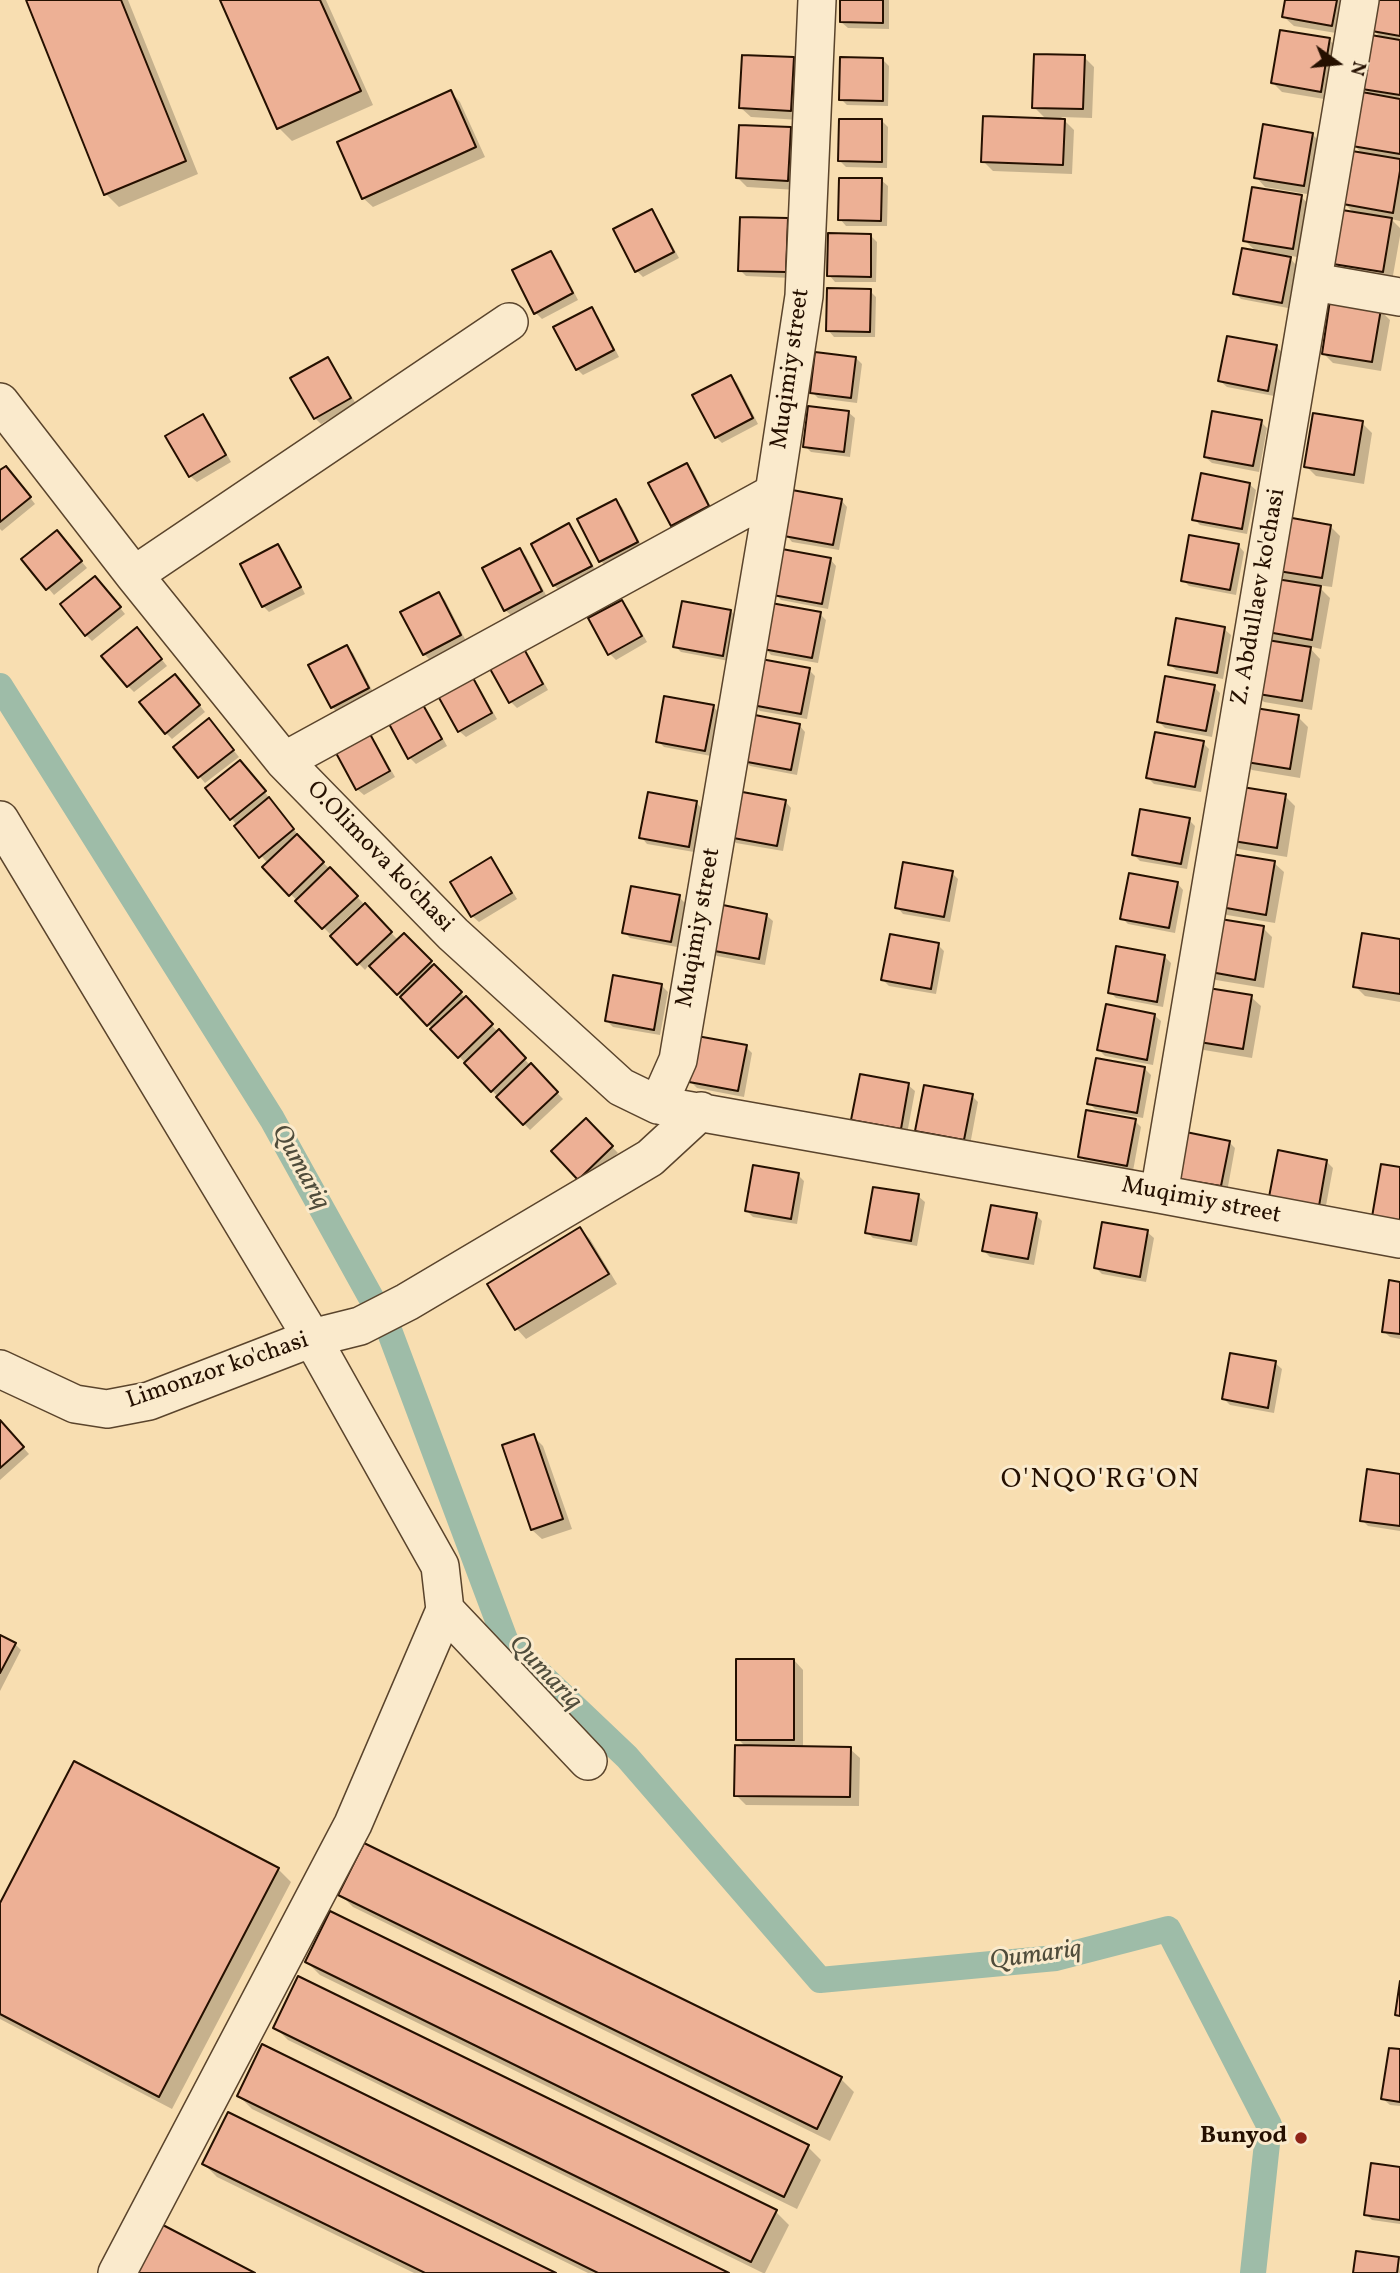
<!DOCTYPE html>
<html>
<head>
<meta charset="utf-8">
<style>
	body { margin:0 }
	#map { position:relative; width:1400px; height:2273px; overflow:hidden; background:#f8deb1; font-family:Vollkorn,serif }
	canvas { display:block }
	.north { position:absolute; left:1302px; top:28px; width:70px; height:70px; -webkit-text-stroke:5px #faeacc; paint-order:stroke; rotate:105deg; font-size:19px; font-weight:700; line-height:28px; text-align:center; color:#251000 }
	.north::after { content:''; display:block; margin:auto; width:24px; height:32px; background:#251000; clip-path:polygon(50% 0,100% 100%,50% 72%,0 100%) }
</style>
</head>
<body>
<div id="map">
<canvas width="1400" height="2273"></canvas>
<div class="north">N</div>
</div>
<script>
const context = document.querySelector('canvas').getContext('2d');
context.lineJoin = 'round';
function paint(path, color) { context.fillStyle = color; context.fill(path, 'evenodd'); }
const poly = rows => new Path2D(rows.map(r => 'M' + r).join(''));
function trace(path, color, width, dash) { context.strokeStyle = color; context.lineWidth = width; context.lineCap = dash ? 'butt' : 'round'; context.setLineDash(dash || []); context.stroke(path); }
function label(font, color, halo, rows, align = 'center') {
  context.font = font + ' Vollkorn,serif'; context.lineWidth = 6; context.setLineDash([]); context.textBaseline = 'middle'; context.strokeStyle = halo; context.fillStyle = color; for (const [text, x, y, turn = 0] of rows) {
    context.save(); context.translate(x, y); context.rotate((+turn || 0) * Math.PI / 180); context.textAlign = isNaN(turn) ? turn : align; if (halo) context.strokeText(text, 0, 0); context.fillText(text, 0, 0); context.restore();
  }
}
paint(poly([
	[28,0,128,0,198,174,119,207,106,194],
	[222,0,326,0,373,105,292,141,279,128],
	[842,0,889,0,889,29,848,28,841,22],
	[1287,0,1347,0,1342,34,1294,26,1284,17],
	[1379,0,1400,0,1400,221,1391,219,1400,228,1400,236,1392,281,1345,273,1335,263,1355,214,1345,204,1363,155,1354,145,1371,96,1364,88,1382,39,1374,31],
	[1329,40,1339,49,1330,100,1282,92,1273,83],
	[1084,57,1094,67,1092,118,1061,117,1074,130,1072,174,993,171,983,161,1047,120,1034,107],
	[793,59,803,69,800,120,751,117,741,108],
	[883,60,889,66,888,106,847,105,841,99],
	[451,92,460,102,485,157,373,207,363,198],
	[882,121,888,127,887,168,846,167,840,161],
	[790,129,800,139,797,190,747,187,738,178],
	[1312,134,1322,144,1313,195,1265,187,1256,177],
	[881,180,888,186,887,226,846,226,840,219],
	[1301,197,1311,206,1302,258,1287,255,1296,265,1288,308,1241,299,1235,293,1257,252,1244,240],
	[651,211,657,217,679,258,643,277,637,271],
	[787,220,793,226,791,278,746,276,740,270],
	[871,236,877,242,876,282,835,282,829,275],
	[551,253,557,259,578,300,542,319,536,313],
	[870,291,876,297,875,337,834,337,828,330],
	[592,310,598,316,619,357,583,375,577,369],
	[1380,310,1390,320,1381,371,1333,363,1323,353],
	[1276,346,1282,353,1274,396,1227,387,1220,381],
	[856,358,862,364,857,403,818,398,812,392],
	[327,359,333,365,356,404,321,424,315,418],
	[731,377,737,383,758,424,722,443,716,437],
	[848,412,855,418,850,457,811,452,805,446],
	[203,416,209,422,231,462,197,482,190,476],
	[1261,422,1267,428,1259,472,1212,463,1205,457],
	[1362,423,1372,433,1364,484,1316,476,1306,466],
	[687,465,693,471,714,513,678,531,672,525],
	[0,472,12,474,35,504,2,531,0,529],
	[1249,484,1256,490,1247,534,1200,525,1194,519],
	[841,500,847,507,839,550,792,542,786,535],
	[615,501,622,507,643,549,607,567,601,561],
	[569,526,575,532,597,573,560,592,554,585,533,544],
	[1330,526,1340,536,1332,587,1317,585,1330,598,1321,649,1308,646,1320,659,1312,710,1264,702,1254,692,1276,643,1263,631,1287,582,1274,570],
	[63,539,87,568,54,595,24,559],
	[1238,545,1244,552,1236,595,1189,586,1183,580],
	[278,546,284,552,305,594,269,612,263,606],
	[520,550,526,556,547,597,512,616,505,610],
	[830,559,836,566,828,609,781,600,775,594],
	[101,584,125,614,92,641,86,635],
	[439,594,445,600,466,641,430,660,424,654],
	[622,602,628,608,647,642,616,660,610,654],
	[731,611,737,618,729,661,681,652,675,646],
	[820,614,826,620,818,663,771,655,765,648],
	[1224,629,1231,635,1223,679,1176,670,1169,664],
	[143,636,167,666,134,692,128,686],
	[347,647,353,653,374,694,338,713,332,707],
	[523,650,529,656,548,690,517,708,511,702],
	[809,670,815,676,807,719,760,711,754,705],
	[472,679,478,685,497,719,466,737,459,731],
	[181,682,205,712,172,739,166,733],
	[1214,687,1220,693,1212,737,1165,728,1159,722],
	[422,705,428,711,447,746,416,764,410,758],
	[713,706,719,713,711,756,664,747,658,741],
	[1298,717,1308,727,1300,778,1252,770,1242,760],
	[799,725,805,732,797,775,750,766,744,760],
	[215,727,239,757,205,783,175,747],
	[370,736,376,743,395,777,364,795,357,789],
	[1203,743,1209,749,1201,792,1154,784,1148,778],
	[246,768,299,836,298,837,363,903,330,934,264,867,268,864,232,819],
	[1285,796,1295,806,1287,857,1239,849,1229,839],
	[785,801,791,808,783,851,736,843,730,836],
	[696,802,702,809,694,852,647,844,641,837],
	[1189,820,1195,826,1187,869,1140,861,1134,855],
	[491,860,497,866,517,899,479,922,472,916],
	[1274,863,1284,872,1275,923,1227,915,1217,906],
	[952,873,958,879,950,922,903,914,897,907],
	[1177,883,1183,890,1175,933,1128,924,1122,918],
	[679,897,685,903,677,947,630,938,624,932],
	[365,906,399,941,404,935,563,1099,530,1130,370,964,365,970,333,937],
	[766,915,773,921,765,965,717,956,711,950],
	[1263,928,1272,937,1264,988,1216,980,1207,971],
	[1400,941,1400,1002,1365,996,1355,986],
	[938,945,944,951,936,994,889,986,883,980],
	[1165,957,1171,963,1163,1007,1116,998,1110,992],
	[662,986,668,992,660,1035,613,1027,607,1021],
	[1251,997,1261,1006,1252,1058,1204,1050,1195,1040],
	[1154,1015,1161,1021,1153,1065,1105,1056,1099,1050],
	[746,1047,752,1053,744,1097,697,1088,691,1082],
	[1144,1068,1151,1075,1143,1118,1095,1109,1089,1103],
	[908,1085,915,1091,907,1134,860,1125,853,1119],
	[972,1096,978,1102,970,1145,923,1136,917,1130],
	[586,1120,618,1153,585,1184,553,1151],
	[1135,1121,1141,1127,1133,1171,1086,1162,1080,1156],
	[1229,1142,1235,1148,1227,1192,1180,1183,1174,1177],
	[1326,1161,1333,1168,1325,1211,1277,1202],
	[798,1175,804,1181,797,1224,753,1217,747,1211],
	[918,1196,925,1202,917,1246,873,1238,867,1232],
	[1036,1215,1042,1221,1034,1265,990,1257,984,1251],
	[580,1229,590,1239,617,1284,526,1339,517,1329,490,1284],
	[1147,1232,1154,1238,1146,1282,1102,1274,1096,1268],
	[1400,1284,1400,1339,1390,1337,1383,1331],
	[1275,1363,1282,1369,1274,1413,1230,1405,1224,1399],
	[0,1422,29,1454,0,1480],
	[533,1436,543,1446,572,1529,542,1539,532,1530],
	[1400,1476,1400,1531,1368,1526,1362,1520],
	[0,1637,15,1644,21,1650,0,1691],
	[794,1660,803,1670,803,1748,850,1749,860,1758,859,1806,746,1805,736,1795,746,1747,738,1739],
	[365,1845,841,2079,854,2092,830,2141,353,1907,340,1894],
	[278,1869,291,1882,172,2109,0,2019,0,1907],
	[307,1962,808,2147,821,2160,797,2209,320,1975],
	[275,2027,776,2212,789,2225,765,2273,763,2273,288,2040],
	[1400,2051,1400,2106,1390,2105,1383,2099],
	[239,2096,725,2273,588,2273,252,2109],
	[204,2164,552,2273,414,2273,217,2177],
	[1400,2169,1400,2224,1372,2220,1366,2214],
	[1398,2259,1400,2273,1355,2273]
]), '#0003');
trace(poly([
	[0,686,272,1119,389,1330,506,1642,627,1757,820,1980,1056,1958,1168,1929,1269,2125,1253,2273]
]), '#9ebca8', 26);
const building = poly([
	[26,0,121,0,186,161,104,195,26,0],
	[220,0,320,0,361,91,277,129,220,0],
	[840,0,883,0,883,23,840,22,840,0],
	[1285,0,1337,0,1332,26,1282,17,1285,0],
	[1377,0,1400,0,1400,36,1372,31,1377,0],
	[1280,30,1330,38,1321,92,1271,83,1280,30],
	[1371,35,1400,40,1400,95,1362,89,1371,35],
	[1034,54,1085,55,1083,109,1032,108,1034,54],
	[742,55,794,57,791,111,739,108,742,55],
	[840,57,883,58,883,101,839,100,840,57],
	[451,90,476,147,362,199,337,142,451,90],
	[1362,92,1400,99,1400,154,1352,146,1362,92],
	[983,116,1065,119,1063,165,981,162,983,116],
	[839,119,882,119,882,162,838,161,839,119],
	[1263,124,1313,133,1304,186,1254,178,1263,124],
	[739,125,791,127,788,181,736,178,739,125],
	[1352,151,1400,159,1400,171,1393,213,1343,204,1352,151],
	[839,178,882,178,881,221,838,220,839,178],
	[1252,187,1302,195,1293,249,1243,241,1252,187],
	[652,209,674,252,635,272,613,229,652,209],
	[1342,210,1392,218,1383,272,1333,264,1342,210],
	[740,217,788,218,786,272,738,271,740,217],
	[828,233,871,234,871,277,827,276,828,233],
	[1242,248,1291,257,1282,303,1233,294,1242,248],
	[551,251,573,293,534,314,512,270,551,251],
	[827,288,871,289,870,332,826,331,827,288],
	[1330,300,1381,309,1372,362,1322,354,1330,300],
	[592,307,614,350,576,370,553,327,592,307],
	[1227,336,1277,345,1268,391,1218,381,1227,336],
	[815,352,856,357,851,398,810,393,815,352],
	[328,357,351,398,314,419,290,378,328,357],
	[731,375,753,418,715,438,692,395,731,375],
	[808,406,849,411,844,452,803,447,808,406],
	[1212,411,1262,420,1253,466,1204,457,1212,411],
	[1313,413,1363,421,1354,475,1304,467,1313,413],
	[203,414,226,455,189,477,165,436,203,414],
	[687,463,709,506,671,526,648,483,687,463],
	[6,466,31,497,0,522,0,470,6,466],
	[1201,473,1250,483,1242,529,1192,520,1201,473],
	[792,490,842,499,833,545,784,536,792,490],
	[616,499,638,542,599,562,577,519,616,499],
	[1281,516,1331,525,1322,578,1272,570,1281,516],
	[569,523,592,566,553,586,531,544,569,523],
	[57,530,82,561,46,590,21,559,57,530],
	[1189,535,1239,544,1230,590,1181,581,1189,535],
	[278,544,301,587,262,607,240,564,278,544],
	[520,548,542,591,504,611,482,568,520,548],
	[782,549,831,558,822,604,773,595,782,549],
	[95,576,121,607,85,636,60,604,95,576],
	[1270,578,1321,586,1312,640,1262,631,1270,578],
	[439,592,461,635,423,655,400,612,439,592],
	[622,600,642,636,608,655,588,618,622,600],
	[682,601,731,610,723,656,673,647,682,601],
	[771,603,821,612,812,658,763,649,771,603],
	[1176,618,1225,627,1217,673,1168,665,1176,618],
	[137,627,162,659,127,687,101,656,137,627],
	[1261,639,1311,647,1302,701,1252,693,1261,639],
	[347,645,369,688,331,708,308,665,347,645],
	[523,647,543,684,509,703,489,667,523,647],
	[761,659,810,668,801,714,752,705,761,659],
	[175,674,200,705,165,734,139,702,175,674],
	[472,676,492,713,458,732,438,696,472,676],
	[1165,676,1215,685,1206,731,1157,722,1165,676],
	[664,696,714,705,705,751,656,742,664,696],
	[422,703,442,739,408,759,388,722,422,703],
	[1249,707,1299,715,1290,769,1240,761,1249,707],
	[750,714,800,724,791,770,742,761,750,714],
	[209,718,234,750,198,778,173,747,209,718],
	[1155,732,1204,741,1195,787,1146,778,1155,732],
	[370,734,390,771,356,790,336,753,370,734],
	[240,760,266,791,230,820,205,788,240,760],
	[1236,786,1286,794,1277,848,1227,840,1236,786],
	[737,791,786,800,777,846,728,837,737,791],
	[648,792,697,801,689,847,639,838,648,792],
	[269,797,294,829,259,858,234,826,269,797],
	[1140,809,1190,818,1181,864,1132,855,1140,809],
	[297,834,324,862,289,896,262,867,297,834],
	[1225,853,1275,861,1266,915,1215,906,1225,853],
	[491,857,512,893,471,917,450,882,491,857],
	[903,862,953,871,944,917,895,908,903,862],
	[330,867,358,896,322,929,295,901,330,867],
	[1129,873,1178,882,1169,928,1120,919,1129,873],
	[631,886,680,895,671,942,622,933,631,886],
	[365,903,392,932,357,965,330,936,365,903],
	[718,904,767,914,759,959,709,950,718,904],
	[1214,918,1264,926,1255,980,1205,971,1214,918],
	[404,933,432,961,397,995,369,966,404,933],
	[1362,933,1400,939,1400,994,1353,987,1362,933],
	[890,934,939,943,931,989,881,980,890,934],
	[1116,946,1165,955,1157,1002,1108,993,1116,946],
	[434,964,462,992,427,1026,400,997,434,964],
	[613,975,662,984,654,1030,605,1021,613,975],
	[1202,987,1252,995,1243,1049,1193,1041,1202,987],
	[466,996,493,1024,458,1058,430,1029,466,996],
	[1106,1004,1155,1014,1147,1060,1097,1050,1106,1004],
	[499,1029,526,1058,491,1092,464,1063,499,1029],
	[697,1036,747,1045,738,1091,689,1082,697,1036],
	[1096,1058,1145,1067,1137,1113,1087,1104,1096,1058],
	[531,1063,558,1092,523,1125,496,1097,531,1063],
	[860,1074,909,1083,901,1129,851,1120,860,1074],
	[924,1085,973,1094,964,1140,915,1131,924,1085],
	[1086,1110,1136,1119,1127,1166,1078,1157,1086,1110],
	[586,1118,613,1146,578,1180,551,1151,586,1118],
	[1181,1131,1230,1141,1221,1186,1172,1178,1181,1131],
	[1278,1150,1327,1160,1319,1206,1269,1197,1278,1150],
	[1381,1164,1400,1167,1400,1222,1372,1217,1381,1164],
	[753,1165,799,1173,791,1219,745,1211,753,1165],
	[873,1187,919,1194,911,1241,865,1233,873,1187],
	[991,1205,1037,1213,1028,1259,982,1251,991,1205],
	[1102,1222,1148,1230,1140,1277,1094,1268,1102,1222],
	[580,1227,609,1274,515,1330,487,1284,580,1227],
	[1389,1280,1400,1282,1400,1334,1382,1332,1389,1280],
	[1230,1353,1276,1361,1268,1408,1222,1399,1230,1353],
	[0,1420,24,1447,0,1468,0,1420],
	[534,1434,563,1519,531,1530,502,1445,534,1434],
	[1367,1469,1400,1474,1400,1526,1360,1521,1367,1469],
	[0,1635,16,1643,0,1673,0,1635],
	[736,1659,794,1659,794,1740,736,1740,736,1659],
	[735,1745,851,1747,850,1797,734,1796,735,1745],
	[74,1761,279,1868,159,2097,0,2014,0,1903,74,1761],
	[364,1843,842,2077,817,2129,338,1895,364,1843],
	[330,1911,809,2145,784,2197,305,1962,330,1911],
	[298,1976,777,2210,751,2262,273,2028,298,1976],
	[1400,1981,1400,2016,1395,2015,1400,1981],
	[262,2044,729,2273,598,2273,237,2096,262,2044],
	[1389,2048,1400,2049,1400,2102,1381,2099,1389,2048],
	[228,2112,556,2273,425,2273,202,2164,228,2112],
	[1371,2163,1400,2167,1400,2220,1364,2215,1371,2163],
	[161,2224,255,2273,135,2273,161,2224],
	[1356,2251,1399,2257,1397,2273,1353,2273,1356,2251]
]);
paint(building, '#edb095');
trace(building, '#251000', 2);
const minor = poly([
	[1314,282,1400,297],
	[0,402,134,575,284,761,453,934,621,1087,658,1105,1159,1194,1400,1239],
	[134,575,509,322],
	[284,761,774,493],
	[0,820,312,1338,440,1566,445,1610,588,1761],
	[658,1105,678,1060,774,493,804,296,817,0],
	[1159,1194,1360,0],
	[0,1369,75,1404,107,1409,149,1401,312,1338,360,1326,407,1302,650,1158,701,1111],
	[117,2273,353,1824,445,1610]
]);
trace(minor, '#5a442c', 40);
trace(minor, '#faeacc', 37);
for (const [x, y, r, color] of [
	[1301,2138,7,"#8f2418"]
]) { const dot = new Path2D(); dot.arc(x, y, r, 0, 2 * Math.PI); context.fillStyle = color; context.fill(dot); trace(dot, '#faeacc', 2.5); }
label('24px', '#251000', '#faeacc', [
	["Muqimiy street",792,369,-82],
	["Z. Abdullaev ko'chasi",1260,597,-80],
	["O.Olimova ko'chasi",379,858,46],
	["Muqimiy street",700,928,-80],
	["Muqimiy street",1201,1202,11],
	["Limonzor ko'chasi",218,1372,-19]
]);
label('bold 24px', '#251000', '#faeacc', [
	["Bunyod",1287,2138]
], 'right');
label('italic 26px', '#4f4c3b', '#faeacc', [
	["Qumariq",299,1168,61],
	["Qumariq",544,1674,46],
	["Qumariq",1036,1957,-8]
]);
context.letterSpacing = '2px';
label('28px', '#251000', '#faeacc', [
	["O'NQO'RG'ON",1101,1482]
]);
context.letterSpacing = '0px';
</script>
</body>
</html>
